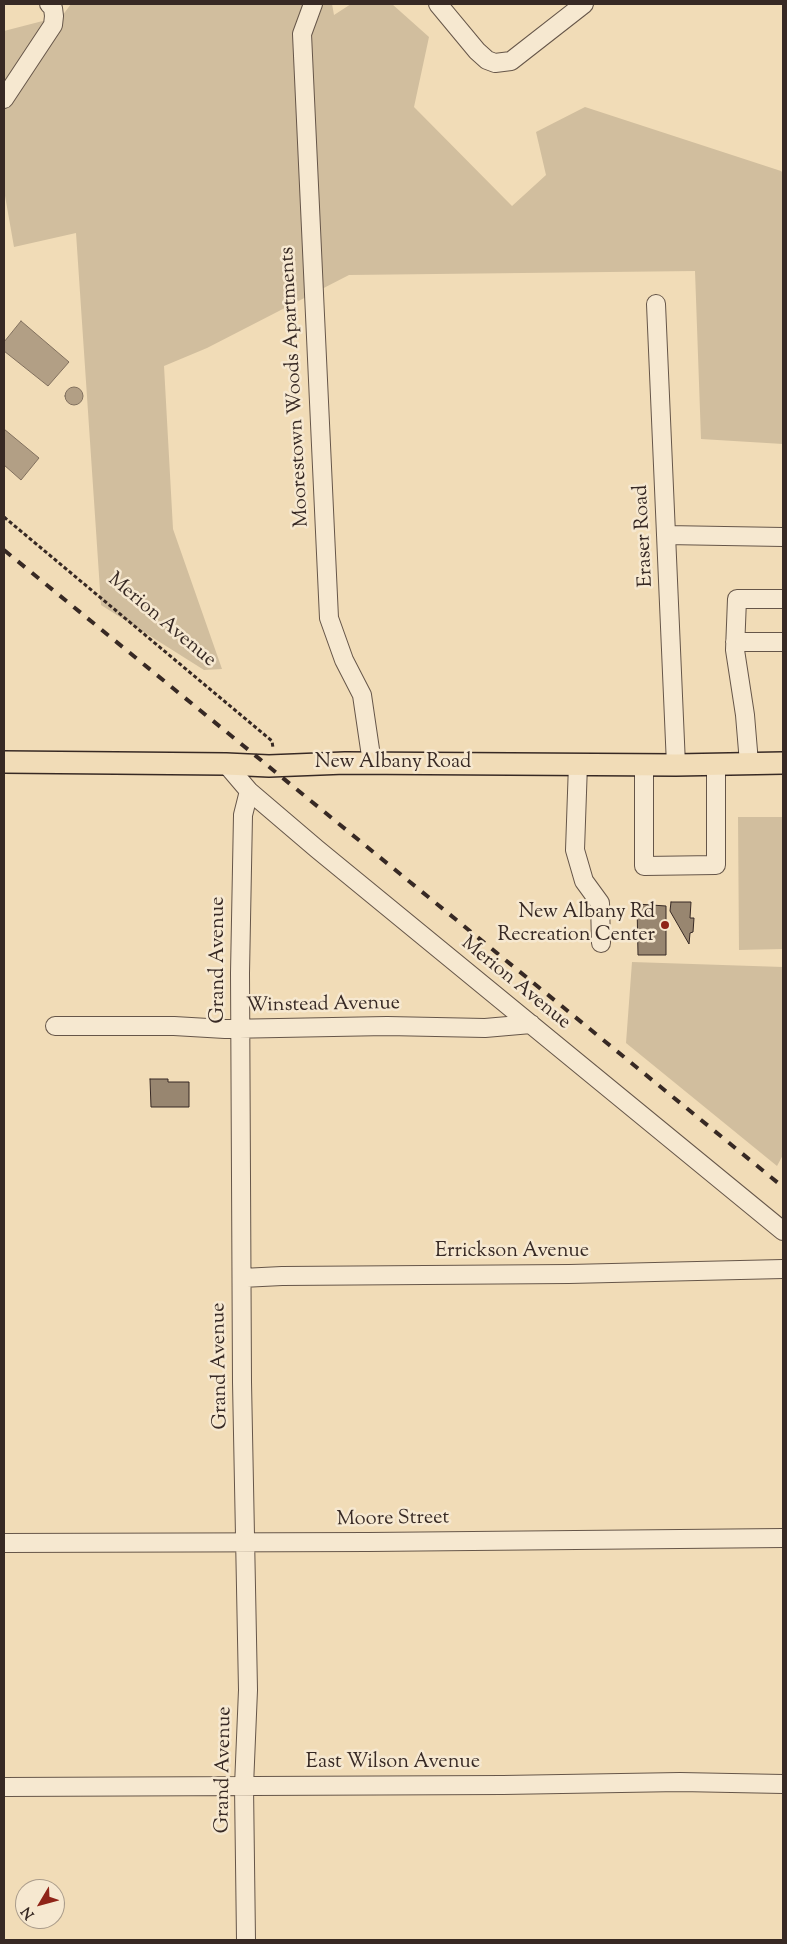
<!DOCTYPE html>
<html>
<head>
<meta charset="utf-8">
<style>
	body { margin:0 }
	#map { position:relative; width:787px; height:1944px; overflow:hidden; background:#f1dcb7; font-family:"Sorts Mill Goudy",serif }
	canvas { display:block }
	.frame { position:absolute; inset:0; border:5px solid #372924; pointer-events:none }
	.north { position:absolute; left:15px; top:1879px; width:50px; height:50px; box-sizing:border-box; background:#f6e8d0; border:1px solid #aa9c8b; border-radius:50%; rotate:233deg; font-size:14px; font-weight:700; line-height:20px; text-align:center; color:#372924 }
	.north::after { content:''; display:block; margin:auto; width:18px; height:22px; background:#8f2418; clip-path:polygon(50% 0,100% 100%,50% 72%,0 100%) }
</style>
</head>
<body>
<div id="map">
<canvas width="787" height="1944"></canvas>
<div class="frame"></div>
<div class="north">N</div>
</div>
<script>
const context = document.querySelector('canvas').getContext('2d');
context.lineJoin = 'round';
function paint(path, color) { context.fillStyle = color; context.fill(path, 'evenodd'); }
const poly = rows => new Path2D(rows.map(r => 'M' + r).join(''));
function trace(path, color, width, dash) { context.strokeStyle = color; context.lineWidth = width; context.lineCap = dash ? 'butt' : 'round'; context.setLineDash(dash || []); context.stroke(path); }
function label(font, color, halo, rows, align = 'center') {
  context.font = font + ' "Sorts Mill Goudy",serif'; context.lineWidth = 5; context.setLineDash([]); context.textBaseline = 'middle'; context.strokeStyle = halo; context.fillStyle = color; for (const [text, x, y, turn = 0] of rows) {
    context.save(); context.translate(x, y); context.rotate((+turn || 0) * Math.PI / 180); context.textAlign = isNaN(turn) ? turn : align; if (halo) context.strokeText(text, 0, 0); context.fillText(text, 0, 0); context.restore();
  }
}
paint(poly([
	[71,4,332,4,334,15,351,4,392,4,429,37,414,107,512,206,546,175,536,132,585,107,781,171,783,173,783,444,701,439,695,271,349,275,207,348,164,366,173,529,222,669,204,670,101,605,76,233,14,247,4,190,4,31,62,16],
	[738,817,783,817,783,949,739,950],
	[632,962,783,967,783,1155,777,1166,626,1043]
]), '#d1be9e');
const water = poly([
	[21,321,69,362,48,386,4,351,4,342,21,321],
	'65 396a9 9 0 1 1 18 0a9 9 0 1 1-18 0Z',
	[4,429,39,458,21,480,4,465,4,429]
]);
paint(water, '#b29f85');
trace(water, '#81705e', 1);
const building = poly([
	[671,902,691,902,690,918,694,918,693,932,690,933,689,944,670,911,671,902],
	[637,904,666,906,666,955,638,955,637,904],
	[150,1079,168,1079,168,1082,189,1082,189,1107,151,1107,150,1079]
]);
paint(building, '#988670');
trace(building, '#372924', 1);
const minor = poly([
	[313,4,302,34,329,618,344,660,362,695,372,763],
	[438,4,477,51,487,60,495,63,511,61,584,4],
	[4,99,53,25,54,16,53,8,49,4],
	[656,304,676,765],
	[666,535,783,537],
	[735,642,783,642],
	[749,763,745,715,735,650,737,599,783,599],
	[226,764,249,791,317,849,783,1231],
	[578,764,575,850,584,881,600,903,601,943],
	[644,765,644,866,716,865,716,764],
	[55,1026,174,1026,225,1029,387,1026,485,1028,531,1024],
	[242,1278,282,1276,569,1274,783,1269],
	[4,1543,369,1542,783,1538],
	[4,1787,503,1785,680,1782,783,1784],
	[246,1940,244,1786,248,1690,242,1382,240,973,243,815,249,791]
]);
const major = poly([
	[4,762,226,764,269,766,345,763,676,765,783,763]
]);
trace(minor, '#665649', 20);
trace(major, '#372924', 24);
trace(poly([
	[4,517,272,741,273,748]
]), '#372924', 3, [4, 2.5]);
trace(minor, '#f6e8d0', 18);
trace(major, '#f1dcb7', 21);
trace(poly([
	[4,550,783,1187]
]), '#372924', 4, [9, 9]);
for (const [x, y, r, color] of [
	[665,925,5,"#8f2418"]
]) { const dot = new Path2D(); dot.arc(x, y, r, 0, 2 * Math.PI); context.fillStyle = color; context.fill(dot); trace(dot, '#f6e8d0', 2); }
label('20px', '#372924', '#f6e8d0', [
	["Moorestown Woods Apartments",296,387,-93],
	["Eraser Road",645,536,-93],
	["Merion Avenue",161,621,40],
	["New Albany Road",393,764],
	["Grand Avenue",220,960,-90],
	["Merion Avenue",515,984,39],
	["Winstead Avenue",323,1006,-1],
	["Errickson Avenue",512,1253],
	["Grand Avenue",221,1366,-91],
	["Moore Street",393,1520,-1],
	["East Wilson Avenue",393,1764],
	["Grand Avenue",225,1770,-89]
]);
label('20px', '#372924', '#f6e8d0', [
	["New Albany Rd",655,914],
	["Recreation Center",655,937]
], 'right');
</script>
</body>
</html>
